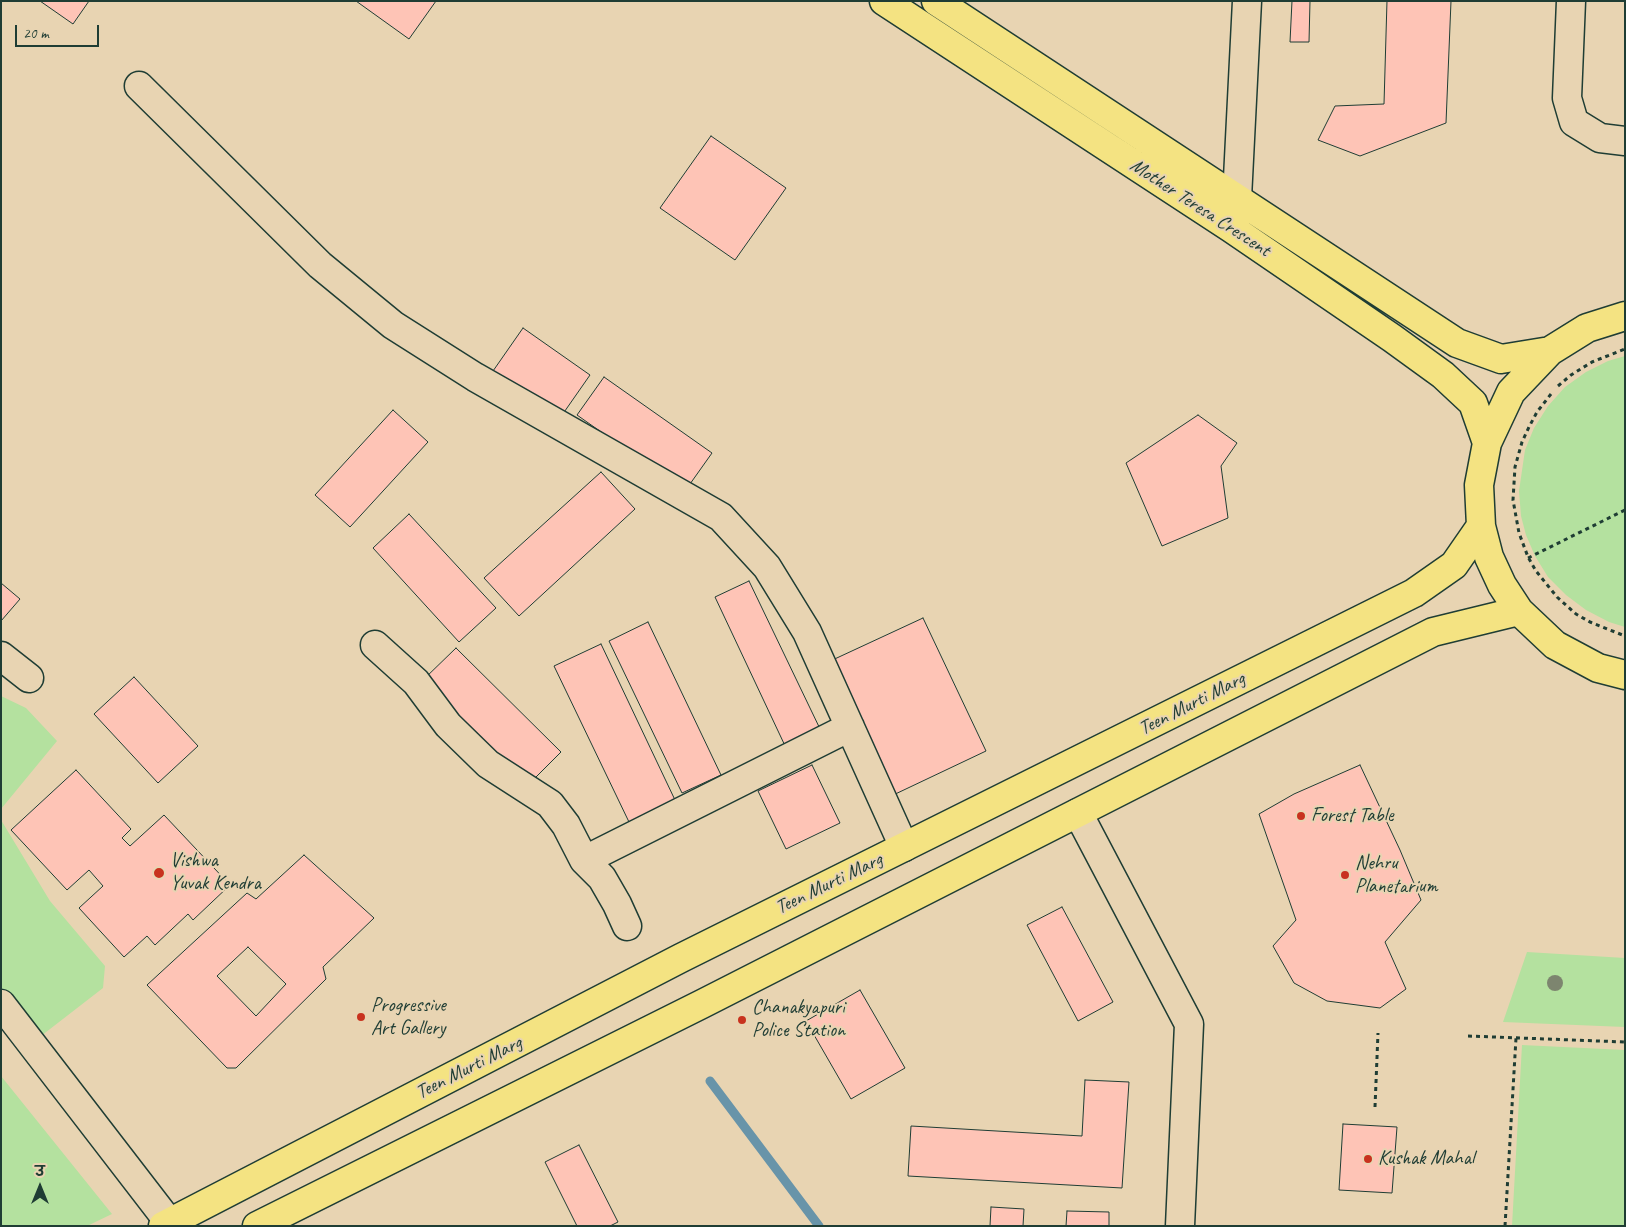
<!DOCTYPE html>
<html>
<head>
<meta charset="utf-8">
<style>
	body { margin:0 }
	#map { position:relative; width:1626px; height:1227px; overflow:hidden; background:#e8d4b2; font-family:Caveat,"Playpen Sans Deva",sans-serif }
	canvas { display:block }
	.frame { position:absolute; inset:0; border:2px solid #1f3d34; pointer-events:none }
	.north { position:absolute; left:15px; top:1162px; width:50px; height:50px; -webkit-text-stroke:4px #e8d4b2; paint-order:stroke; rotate:0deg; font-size:14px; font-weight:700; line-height:20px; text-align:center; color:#1f3d34 }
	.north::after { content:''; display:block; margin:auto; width:18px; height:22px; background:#1f3d34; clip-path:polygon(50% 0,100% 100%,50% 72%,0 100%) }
	.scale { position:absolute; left:15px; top:25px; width:84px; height:22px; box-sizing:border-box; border:2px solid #1f3d34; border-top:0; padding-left:6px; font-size:15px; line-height:18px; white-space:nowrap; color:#1f3d34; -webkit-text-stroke:4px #e8d4b2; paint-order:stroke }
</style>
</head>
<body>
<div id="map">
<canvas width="1626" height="1227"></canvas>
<div class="frame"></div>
<div class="north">उ</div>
<div class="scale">20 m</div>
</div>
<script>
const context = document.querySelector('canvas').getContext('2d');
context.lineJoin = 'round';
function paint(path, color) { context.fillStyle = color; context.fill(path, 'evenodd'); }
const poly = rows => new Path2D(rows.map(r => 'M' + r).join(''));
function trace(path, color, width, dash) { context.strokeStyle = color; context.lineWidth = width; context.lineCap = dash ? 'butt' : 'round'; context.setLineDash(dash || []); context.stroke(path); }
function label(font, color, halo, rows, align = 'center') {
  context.font = font + ' Caveat,sans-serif'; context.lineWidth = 4; context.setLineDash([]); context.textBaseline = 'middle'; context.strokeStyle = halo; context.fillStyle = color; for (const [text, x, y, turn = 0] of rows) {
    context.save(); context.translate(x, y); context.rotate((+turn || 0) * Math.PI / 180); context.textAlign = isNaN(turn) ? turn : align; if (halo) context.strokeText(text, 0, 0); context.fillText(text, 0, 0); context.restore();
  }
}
paint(poly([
	[1625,356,1625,627,1609,622,1586,610,1566,595,1548,577,1535,556,1526,535,1521,516,1519,491,1525,450,1534,428,1548,406,1565,387,1586,372,1608,361],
	[1,696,26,708,57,741,1,809],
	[1,820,50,901,105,966,103,988,41,1036,1,990],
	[1527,952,1625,958,1625,1027,1503,1022],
	[1522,1045,1625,1050,1625,1226,1512,1226],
	[1,1076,112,1214,87,1226,1,1226]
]), '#b4e19f');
trace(poly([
	[710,1081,819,1226]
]), '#6894a9', 9);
const building = poly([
	[40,1,89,1,73,24,40,1],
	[356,1,436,1,409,39,356,1],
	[1292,1,1310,1,1309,42,1290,42,1292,1],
	[1387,1,1451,1,1446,123,1360,156,1318,140,1335,106,1384,104,1387,1],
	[711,136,786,188,735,260,660,208,711,136],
	[523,328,590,375,560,418,493,371,523,328],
	[604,377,712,453,685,491,577,415,604,377],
	[393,410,428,442,350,527,315,495,393,410],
	[1198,415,1237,443,1221,466,1228,518,1162,546,1126,463,1198,415],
	[601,472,635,509,519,616,484,578,601,472],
	[409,514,496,608,459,642,373,548,409,514],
	[749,581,822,733,787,750,715,597,749,581],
	[1,583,20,599,1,621,1,583],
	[923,618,986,751,889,797,826,663,923,618],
	[648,622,721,775,682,793,609,641,648,622],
	[601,644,675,800,629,822,554,666,601,644],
	[456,648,561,752,528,785,423,680,456,648],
	[134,677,198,746,158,783,94,714,134,677],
	[812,765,840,823,786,849,758,791,812,765],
	[1360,765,1400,850,1421,900,1385,942,1406,989,1380,1008,1327,1001,1294,983,1273,946,1296,920,1259,814,1294,794,1360,765],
	[76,770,131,829,122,838,130,846,164,815,230,885,193,920,188,914,155,945,147,936,124,957,79,908,103,886,89,870,67,890,11,830,76,770],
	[304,855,374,918,323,967,326,979,236,1068,227,1068,147,985,247,893,256,899,304,855],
	[248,947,286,984,256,1016,217,976,248,947],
	[1062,907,1113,1002,1078,1021,1027,925,1062,907],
	[860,990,905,1068,851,1099,806,1021,860,990],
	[1085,1080,1129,1082,1122,1188,908,1176,911,1126,1082,1136,1085,1080],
	[1343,1124,1397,1127,1392,1193,1339,1190,1343,1124],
	[579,1145,618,1222,610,1226,577,1226,545,1162,579,1145],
	[991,1207,1024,1209,1023,1226,990,1226,991,1207],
	[1067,1211,1109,1212,1109,1226,1066,1226,1067,1211]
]);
paint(building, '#fec4b6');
trace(building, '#1f3d34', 1);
const minor = poly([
	[1571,1,1567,98,1574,122,1600,138,1625,141],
	[139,86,320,265,393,325,475,377,721,517,767,567,807,632,904,847],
	[1237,198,1247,1],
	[375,645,416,682,448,725,488,764,550,804,566,825,584,860,602,878,617,904,627,926],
	[1,656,29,678],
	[1078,813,1189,1024,1180,1226],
	[591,857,850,727],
	[1,1004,172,1226]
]);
const major = poly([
	[884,1,1231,228,1392,338,1443,375,1473,403,1487,443],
	[936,1,1457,343,1501,359,1550,351],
	[1625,316,1587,328,1550,351,1511,392,1487,443,1479,485,1481,526,1489,557,1502,585,1519,611,1555,645,1598,668,1625,675],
	[163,1226,681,958,1414,593,1454,565,1481,526],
	[257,1226,702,1004,1433,632,1519,611]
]);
trace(minor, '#1f3d34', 31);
trace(major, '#1f3d34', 31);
trace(poly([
	[1558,386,1571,375,1592,362,1625,349],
	[1551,394,1537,412,1529,427,1522,442,1515,467,1513,500,1519,533,1528,557,1536,571,1557,597,1576,614,1590,622,1625,636],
	[1528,558,1625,510],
	[1468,1036,1625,1042],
	[1375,1107,1378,1033],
	[1505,1226,1516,1038]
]), '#1f3d34', 3, [4, 4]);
trace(minor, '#e8d4b2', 28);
trace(major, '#f4e382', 28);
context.fillStyle = '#7d856f';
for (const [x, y] of [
	[1555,983]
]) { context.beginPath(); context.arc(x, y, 8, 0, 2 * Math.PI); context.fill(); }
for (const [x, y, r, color] of [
	[1301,816,5,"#c8321e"],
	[159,873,6,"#c8321e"],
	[1345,875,5,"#c8321e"],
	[361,1017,5,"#c8321e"],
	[742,1020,5,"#c8321e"],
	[1368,1159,5,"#c8321e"]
]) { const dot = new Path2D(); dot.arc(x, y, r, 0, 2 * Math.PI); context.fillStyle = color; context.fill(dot); trace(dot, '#e8d4b2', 2); }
label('20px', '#1f3d34', '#e8d4b2', [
	["Mother Teresa Crescent",1200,208,33],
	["Teen Murti Marg",1192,704,-27],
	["Teen Murti Marg",829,884,-26],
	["Teen Murti Marg",469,1068,-27]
]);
label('20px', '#1f3d34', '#e8d4b2', [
	["Forest Table",1311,816],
	["Vishwa",170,861],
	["Yuvak Kendra",170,884],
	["Nehru",1355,864],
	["Planetarium",1355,887],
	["Progressive",371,1006],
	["Art Gallery",371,1029],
	["Chanakyapuri",752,1008],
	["Police Station",752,1031],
	["Kushak Mahal",1378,1159]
], 'left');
</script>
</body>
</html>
